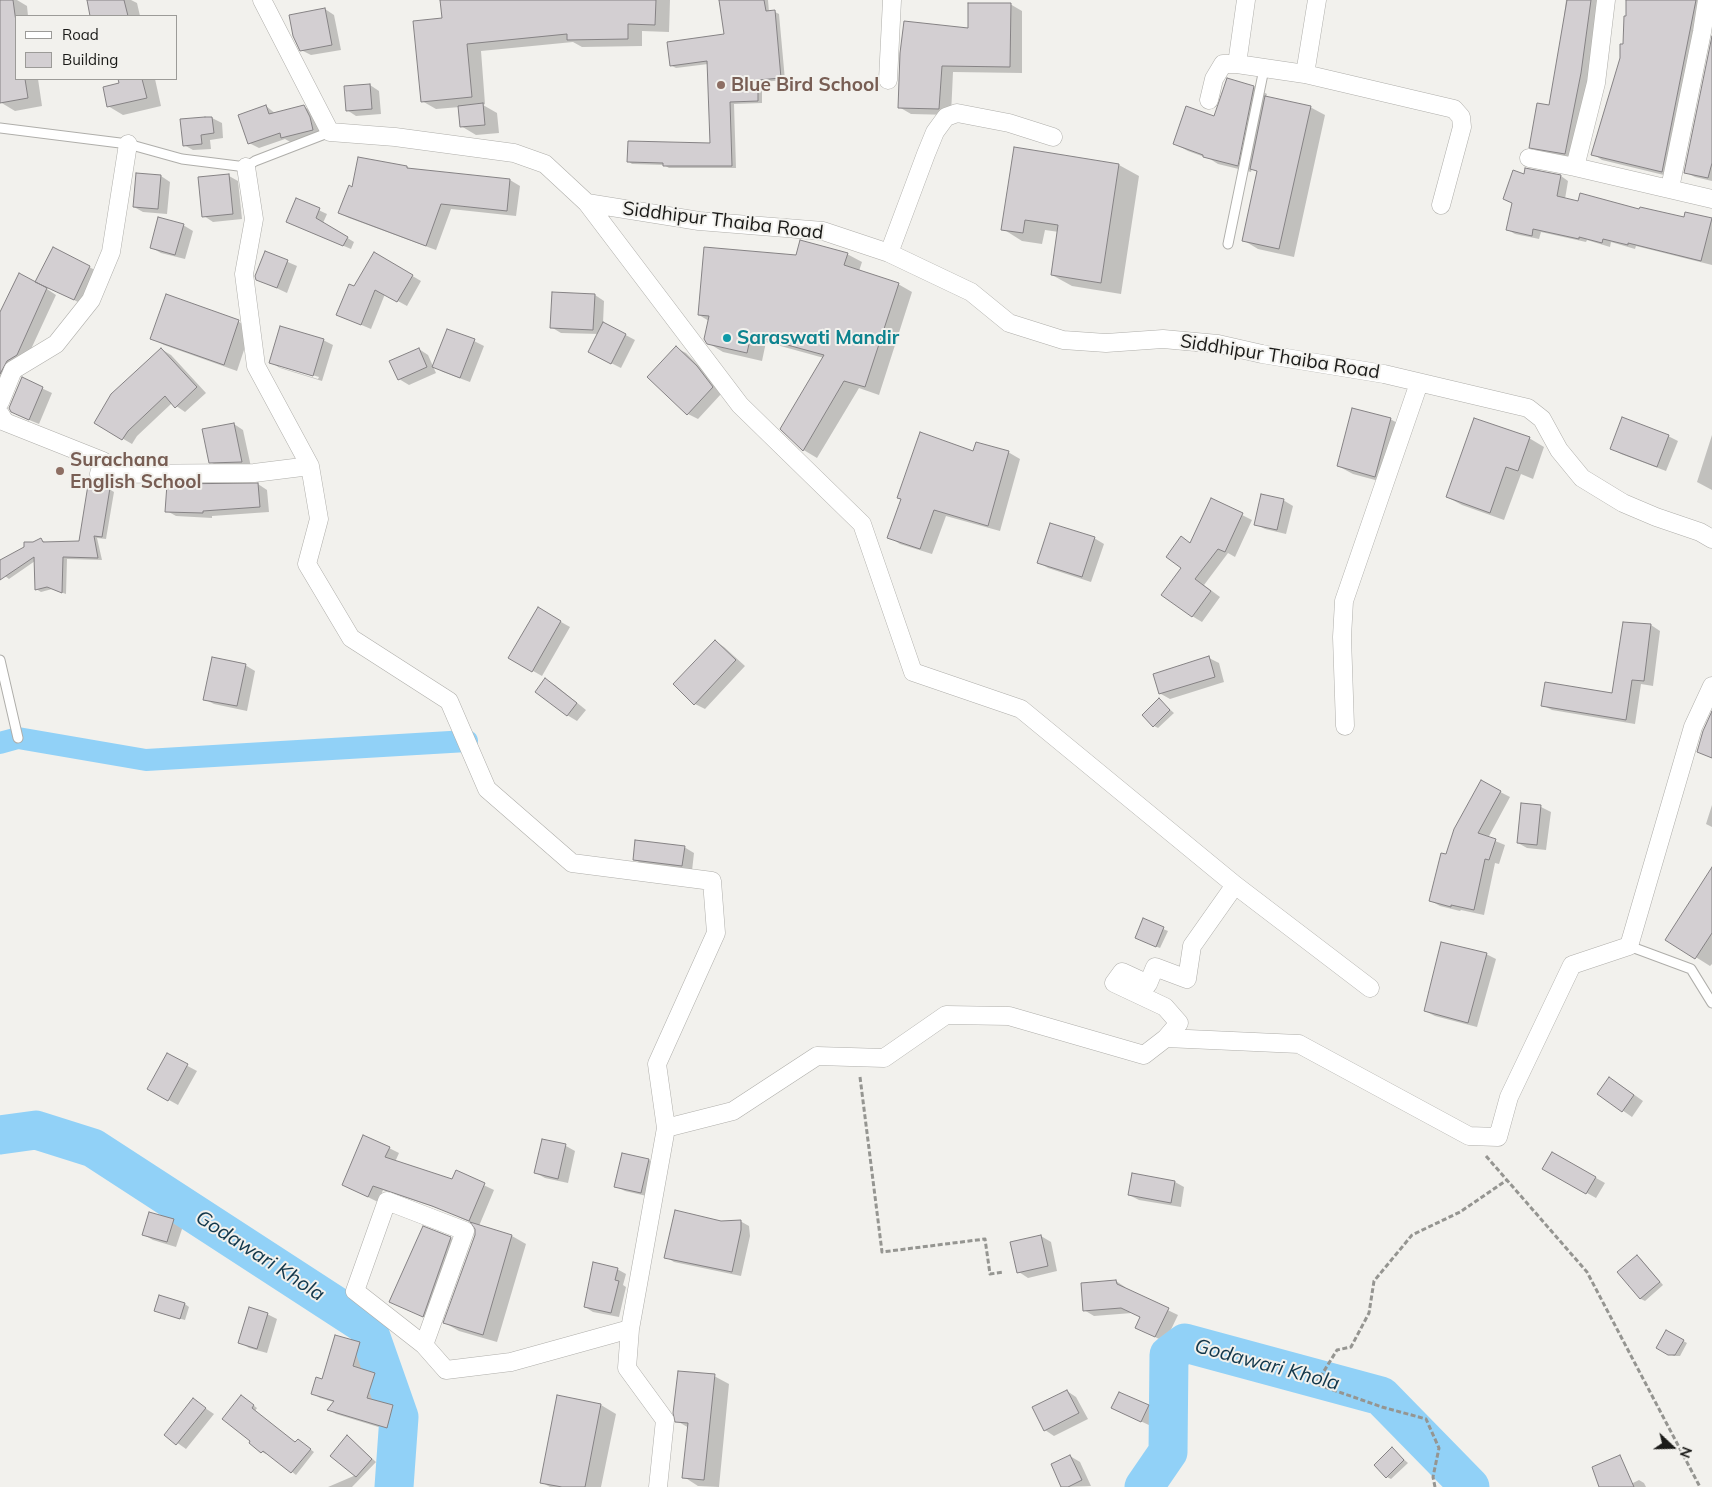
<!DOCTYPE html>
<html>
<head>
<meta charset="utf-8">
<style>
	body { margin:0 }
	#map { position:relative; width:1712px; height:1487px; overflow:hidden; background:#f2f1ed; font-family:Mulish,sans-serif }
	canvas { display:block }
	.legend { position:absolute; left:15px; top:15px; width:162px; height:65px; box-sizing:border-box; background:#f2f1ed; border:1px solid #9c9b98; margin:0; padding:6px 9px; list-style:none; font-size:15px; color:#1a1a18 }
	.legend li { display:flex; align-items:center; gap:10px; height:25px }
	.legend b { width:25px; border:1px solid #9c9b98 }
	.north { position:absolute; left:1647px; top:1422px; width:50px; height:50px; -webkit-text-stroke:4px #f2f1ed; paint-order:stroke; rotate:111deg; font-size:14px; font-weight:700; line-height:20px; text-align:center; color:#1a1a18 }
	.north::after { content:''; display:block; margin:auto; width:18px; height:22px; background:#1a1a18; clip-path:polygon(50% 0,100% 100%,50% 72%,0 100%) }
</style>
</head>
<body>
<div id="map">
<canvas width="1712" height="1487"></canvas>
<ul class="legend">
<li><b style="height:6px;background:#fff"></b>Road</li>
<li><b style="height:14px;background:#d3cfd2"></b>Building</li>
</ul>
<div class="north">N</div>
</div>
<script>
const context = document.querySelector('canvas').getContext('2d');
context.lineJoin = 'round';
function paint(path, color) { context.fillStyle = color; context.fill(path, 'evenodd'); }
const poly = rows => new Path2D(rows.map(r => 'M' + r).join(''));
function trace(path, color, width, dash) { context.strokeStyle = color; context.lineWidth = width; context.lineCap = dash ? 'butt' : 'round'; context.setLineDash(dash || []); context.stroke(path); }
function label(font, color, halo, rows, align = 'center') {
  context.font = font + ' Mulish,sans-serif'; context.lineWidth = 4; context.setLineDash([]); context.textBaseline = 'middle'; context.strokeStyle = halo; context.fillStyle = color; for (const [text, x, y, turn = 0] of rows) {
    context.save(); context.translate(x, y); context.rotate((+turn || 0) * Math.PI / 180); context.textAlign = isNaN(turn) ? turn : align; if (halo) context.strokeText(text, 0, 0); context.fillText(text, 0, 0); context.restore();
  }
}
paint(poly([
	[0,0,17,0,27,6,28,16,16,16,16,79,38,79,42,106,15,111,0,102],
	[101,0,131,0,137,3,140,16,92,16,89,3],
	[442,0,670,0,669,32,642,31,642,46,582,47,573,42,481,51,485,104,483,105,497,113,499,133,476,135,461,126,460,107,436,109,422,101,444,19],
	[720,0,768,0,769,12,775,12,779,14,785,80,762,82,762,103,734,104,736,168,669,168,664,165,632,164,628,161,711,144,708,64,676,68,672,66,725,35],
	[1566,0,1601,0,1575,159,1540,153,1530,147,1550,107,1558,66],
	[1628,0,1708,0,1672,177,1602,160,1593,154,1624,46],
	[1010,4,1022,11,1022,73,953,72,951,115,911,114,899,107,969,30],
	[325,9,334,15,341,50,311,55,301,50],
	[1712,42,1712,181,1695,177,1685,172],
	[119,79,155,79,161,106,123,115,108,106,120,84],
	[370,85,379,91,381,114,356,116,347,110],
	[1254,87,1267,94,1266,97,1310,107,1325,115,1294,257,1258,249,1243,240,1258,172,1252,168,1251,172,1218,164,1210,159,1188,151,1175,144,1215,117],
	[266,106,276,114,304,107,314,112,322,135,292,143,285,139,259,148,249,143],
	[212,118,222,123,223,138,210,140,211,149,193,150,184,145,181,120],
	[1015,149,1119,165,1139,176,1121,294,1072,286,1052,275,1059,232,1045,230,1042,244,1022,241,1003,229],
	[407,167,412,170,510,180,520,186,516,216,451,209,436,250,349,218,339,213,353,188],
	[161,176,170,182,167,214,143,212,134,207],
	[229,176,238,181,242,219,213,222,204,216],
	[1525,176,1561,176,1568,181,1565,199,1579,202,1640,210,1685,218,1712,219,1712,265,1636,246,1635,249,1611,242,1610,247,1587,240,1586,242,1541,232,1539,239,1515,234,1508,230],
	[297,200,327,214,323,223,354,242,351,249,287,222],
	[183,225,193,231,185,259,161,253,152,248],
	[53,249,99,272,84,305,48,287,47,289,56,295,26,360,0,402,0,314,44,288],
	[265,252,297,266,287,293,257,279],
	[375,254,421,281,407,306,385,294,371,329,338,315],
	[847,254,862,262,859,271,898,284,912,292,879,395,859,388,817,458,802,449,824,358,766,342,762,361,723,352,708,343,709,321,699,315,797,256],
	[166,295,239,322,251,329,237,371,164,345,151,338],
	[595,295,604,301,603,323,635,340,621,368,599,357,599,334,561,333,551,327],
	[323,340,333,345,322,381,280,368,270,362],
	[279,365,319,377,318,379,279,367],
	[474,341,484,346,470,382,443,372,434,367],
	[676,348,686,353,706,373,722,393,698,419,688,414,649,377],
	[161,349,171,355,206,393,185,412,172,403,137,436,132,444,96,423],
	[419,349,428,355,436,373,409,385,399,379],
	[22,379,52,393,39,424,22,417],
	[1390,419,1405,427,1390,484,1353,474,1338,466],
	[234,424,243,430,251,467,220,467,210,462],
	[1712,435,1712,490,1697,482],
	[1668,436,1678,441,1666,471,1621,454,1611,448],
	[1529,438,1544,447,1533,479,1521,474,1504,520,1462,505,1447,497],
	[1008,452,1020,459,1000,531,946,516,932,554,900,544,889,537,974,453],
	[258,484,267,490,269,512,212,516,212,518,176,516,167,511],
	[109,489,114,492,106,539,97,538,102,560,67,559,66,594,52,589,41,592,36,589,35,561,9,579,5,576,0,566,0,561,41,540,45,542,80,542],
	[1212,500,1252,520,1235,557,1228,553,1204,585,1220,597,1202,622,1192,616,1182,538,1191,543],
	[1283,500,1293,506,1286,534,1265,529,1255,524],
	[1094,538,1104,544,1091,582,1048,568,1038,562],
	[538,609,570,627,542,676,510,658],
	[1651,625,1660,631,1653,686,1641,684,1635,724,1552,710,1542,705,1613,695],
	[715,641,724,647,745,666,705,709,695,704],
	[1209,658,1219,663,1224,682,1170,699,1161,694],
	[245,665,255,671,247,711,214,704,204,699],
	[545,680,555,685,586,710,577,721,567,715],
	[1159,700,1174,713,1158,728,1154,726],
	[1481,782,1510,797,1488,838,1505,845,1499,864,1495,863,1484,915,1461,910,1460,911,1440,906,1431,901,1447,856],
	[1522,805,1541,807,1551,812,1546,850,1527,848,1518,843],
	[1712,805,1712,827,1706,824],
	[684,847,694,853,692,871,644,865,634,859],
	[1712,869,1712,964,1710,966,1667,939],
	[1163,929,1168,931,1160,948,1140,940],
	[1486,954,1496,959,1477,1027,1435,1016,1425,1011],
	[167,1055,197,1071,178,1105,149,1089],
	[1619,1084,1643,1101,1632,1117,1599,1094],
	[566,1146,575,1151,568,1183,545,1178,536,1173],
	[389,1148,399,1153,395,1162,453,1180,456,1172,494,1190,479,1226,512,1236,526,1244,497,1342,459,1331,445,1323,476,1235,477,1228,472,1223,443,1210,383,1190,378,1202,343,1185],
	[622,1154,649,1160,658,1166,651,1197,625,1191,615,1186],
	[1553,1154,1605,1183,1596,1198,1544,1169],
	[1133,1174,1175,1182,1184,1187,1181,1207,1139,1200,1129,1195],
	[173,1220,183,1226,176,1247,153,1240,144,1235],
	[740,1221,749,1226,750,1236,741,1276,674,1262,666,1257,721,1222],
	[423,1228,451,1238,466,1247,438,1324,390,1301],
	[1041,1236,1051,1242,1057,1271,1028,1278,1019,1272],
	[1637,1256,1641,1259,1663,1285,1645,1301,1641,1299,1619,1272],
	[617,1269,626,1274,623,1285,626,1287,619,1317,593,1312,585,1307],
	[1116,1281,1125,1287,1126,1290,1178,1315,1165,1342,1137,1328,1142,1317,1132,1313,1094,1316,1084,1310],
	[185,1304,189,1307,185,1320,160,1313],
	[267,1314,277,1319,267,1353,249,1348,240,1342],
	[1667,1332,1687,1343,1680,1356,1674,1356,1658,1348],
	[359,1344,368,1348,361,1370,374,1374,383,1379,376,1401,393,1406,385,1429,336,1414,328,1409,334,1402,320,1398,312,1393],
	[714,1376,729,1384,719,1487,698,1486,684,1477,689,1428,677,1421],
	[1067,1391,1076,1397,1088,1419,1054,1436,1045,1430],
	[558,1397,601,1405,616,1414,601,1487,550,1487,541,1482],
	[245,1399,257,1408,255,1411,296,1443,302,1443,314,1452,296,1475,268,1453,266,1454,262,1452],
	[193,1400,214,1414,186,1449,165,1434],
	[1148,1406,1157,1412,1151,1426,1123,1413],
	[394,1407,401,1411,395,1432,387,1429],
	[351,1439,376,1462,352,1487,328,1487,356,1475],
	[1392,1449,1408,1463,1391,1479,1387,1477],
	[1070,1456,1080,1462,1091,1486,1063,1487],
	[1639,1480,1644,1483,1646,1487,1625,1487]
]), '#0003');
trace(poly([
	[0,743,18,738,146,760,467,741]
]), '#91d1f7', 22);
trace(poly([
	[0,1135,36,1130,93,1148,367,1326,399,1417,394,1487],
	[1144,1487,1168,1452,1169,1355,1185,1343,1381,1396,1470,1487]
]), '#91d1f7', 39);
const building = poly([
	[0,0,13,0,16,22,16,79,25,79,28,98,0,103,0,0],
	[87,0,124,0,128,16,90,16,87,0],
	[440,0,656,0,655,25,628,24,628,39,567,40,567,34,467,44,472,97,421,102,413,21,442,18,440,0],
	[719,0,764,0,766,11,775,10,781,78,758,80,758,101,730,102,732,166,663,166,663,163,627,162,628,141,710,143,707,61,670,66,667,42,724,34,719,0],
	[1567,0,1591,0,1581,73,1565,154,1529,148,1537,103,1549,105,1567,0],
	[1626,0,1696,0,1662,172,1591,155,1620,58,1620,44,1623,44,1624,16,1626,16,1626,0],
	[968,3,1011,3,1010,67,942,66,939,109,898,108,900,53,904,21,968,28,968,3],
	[325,8,332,45,300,51,293,36,289,15,325,8],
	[1712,36,1712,163,1708,178,1684,173,1712,36],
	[1227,78,1254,86,1238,166,1203,157,1203,155,1173,144,1186,106,1214,116,1227,78],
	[118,79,142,79,147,98,107,107,103,87,119,83,118,79],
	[370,84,372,109,346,111,344,86,370,84],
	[1265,96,1311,106,1279,249,1242,241,1257,171,1250,169,1265,96],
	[483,103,485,125,460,127,458,106,483,103],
	[266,105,269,114,304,105,310,117,313,130,281,138,280,133,248,144,238,115,266,105],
	[205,117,212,117,214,133,201,135,202,144,183,146,180,119,205,117],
	[1014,147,1119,164,1101,283,1051,275,1058,225,1025,220,1023,233,1001,230,1014,147],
	[358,157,407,166,407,168,510,179,507,211,441,204,426,246,338,213,349,185,352,187,358,157],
	[1525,168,1561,175,1557,196,1578,201,1580,193,1639,209,1640,207,1684,217,1685,212,1712,218,1701,261,1628,243,1628,245,1603,239,1602,243,1579,237,1579,239,1533,229,1532,236,1506,230,1512,203,1503,199,1513,170,1524,174,1525,168],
	[136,173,161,175,158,209,133,207,136,173],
	[229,174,233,214,202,217,198,177,229,174],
	[296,198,320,208,316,218,348,237,343,246,286,222,296,198],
	[158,217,184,224,175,255,150,248,158,217],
	[800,240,848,253,844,265,899,283,865,387,844,381,803,451,780,429,824,355,751,335,747,353,707,344,704,339,709,316,698,315,704,247,796,255,800,240],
	[53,247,90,266,74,300,35,282,53,247],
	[265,251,288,260,277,288,256,280,255,276,265,251],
	[374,252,413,275,397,302,375,290,361,325,336,315,349,284,354,286,374,252],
	[19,273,47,288,17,355,7,361,0,374,0,312,19,273],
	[552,292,595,294,593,330,550,328,552,292],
	[166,294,239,320,224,365,150,339,166,294],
	[603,322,626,334,611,364,588,352,603,322],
	[280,326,324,339,313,376,269,363,280,326],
	[447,329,475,339,460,378,432,367,447,329],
	[676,346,697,366,713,387,687,415,647,377,676,346],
	[161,348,197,387,175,408,165,396,128,431,122,440,94,423,111,394,161,348],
	[419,348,427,367,398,380,389,361,419,348],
	[22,377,43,387,29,420,11,412,9,408,22,377],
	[1352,408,1391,418,1375,477,1337,466,1352,408],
	[1622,417,1669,435,1657,467,1610,449,1622,417],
	[1474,418,1530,437,1518,471,1506,467,1490,513,1446,497,1474,418],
	[234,423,242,462,209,463,202,429,234,423],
	[920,432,973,451,976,442,1009,451,988,526,934,510,920,549,887,538,901,499,897,498,920,432],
	[258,483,260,507,203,511,203,513,165,512,167,484,258,483],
	[88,485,110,488,102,537,94,536,98,558,63,557,62,593,47,587,35,590,34,557,0,580,0,560,24,547,24,542,33,542,41,538,43,542,79,541,88,485],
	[1261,494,1284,499,1277,530,1254,525,1261,494],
	[1211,498,1243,513,1225,552,1218,549,1195,579,1211,591,1192,617,1161,595,1181,568,1166,557,1181,536,1190,543,1211,498],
	[1050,523,1095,537,1082,577,1037,563,1050,523],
	[538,607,561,621,532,672,508,658,538,607],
	[1623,622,1651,624,1644,681,1632,680,1626,720,1541,706,1545,682,1612,693,1623,622],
	[715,640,736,660,694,705,673,684,715,640],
	[1209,656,1215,677,1159,694,1153,674,1209,656],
	[212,657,246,664,237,706,203,700,212,657],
	[545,678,577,703,567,716,535,692,545,678],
	[1159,698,1170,710,1153,727,1142,715,1159,698],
	[1712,711,1712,758,1697,752,1703,731,1712,711],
	[1481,780,1501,791,1478,833,1496,839,1489,860,1485,859,1474,910,1451,905,1451,907,1429,901,1441,853,1446,854,1454,829,1481,780],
	[1521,803,1541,805,1537,845,1517,843,1521,803],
	[635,840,685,846,682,866,633,860,635,840],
	[1712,867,1712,933,1695,959,1665,940,1712,867],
	[1143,918,1164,927,1156,947,1135,938,1143,918],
	[1441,942,1487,953,1468,1023,1424,1011,1441,942],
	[167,1053,188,1064,168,1101,147,1089,167,1053],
	[1609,1077,1634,1095,1622,1112,1597,1094,1609,1077],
	[363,1135,390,1147,385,1157,452,1179,456,1170,485,1183,469,1221,432,1206,373,1186,368,1197,342,1185,363,1135],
	[542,1139,566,1144,558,1179,534,1173,542,1139],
	[1552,1152,1596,1177,1586,1194,1542,1169,1552,1152],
	[622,1153,649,1159,641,1193,614,1187,622,1153],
	[1132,1173,1175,1181,1171,1203,1128,1195,1132,1173],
	[675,1210,721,1221,741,1220,741,1230,732,1272,664,1258,675,1210],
	[149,1212,174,1219,167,1242,142,1235,149,1212],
	[470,1222,512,1235,483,1335,443,1323,475,1235,475,1229,470,1222],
	[423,1226,451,1237,423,1317,389,1302,423,1226],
	[1041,1235,1048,1266,1017,1273,1010,1242,1041,1235],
	[1637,1255,1660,1282,1640,1299,1617,1272,1637,1255],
	[593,1262,618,1268,615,1280,619,1281,611,1313,584,1307,593,1262],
	[1116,1280,1117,1284,1169,1308,1155,1337,1135,1328,1140,1317,1121,1308,1083,1311,1081,1283,1116,1280],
	[159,1295,185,1303,180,1319,154,1311,159,1295],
	[249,1307,268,1313,257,1349,238,1343,249,1307],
	[1666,1330,1684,1340,1675,1355,1668,1355,1656,1348,1666,1330],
	[335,1335,360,1342,353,1366,375,1373,367,1398,393,1405,387,1428,327,1410,334,1401,311,1394,316,1377,322,1379,335,1335],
	[678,1371,715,1374,704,1480,682,1478,688,1423,675,1422,673,1413,678,1371],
	[1067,1390,1079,1413,1044,1431,1032,1407,1067,1390],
	[1119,1392,1149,1405,1141,1422,1111,1408,1119,1392],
	[241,1395,254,1405,252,1408,295,1442,298,1439,311,1449,291,1473,263,1451,261,1453,249,1443,250,1441,222,1419,241,1395],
	[557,1395,601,1404,585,1487,562,1487,540,1483,557,1395],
	[193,1398,206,1408,176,1445,164,1435,193,1398],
	[347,1435,372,1459,356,1477,330,1456,347,1435],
	[1392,1447,1404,1460,1386,1478,1374,1465,1392,1447],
	[1070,1455,1082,1480,1068,1487,1061,1487,1051,1464,1070,1455],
	[1620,1455,1634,1487,1599,1487,1592,1467,1620,1455]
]);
paint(building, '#d3cfd2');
trace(building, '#858284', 1);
const lane = poly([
	[0,128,128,144,182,159,246,167,255,161,330,132],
	[1228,244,1264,69],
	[0,660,18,738],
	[1629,946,1691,969,1712,1003]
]);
const street = poly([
	[262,0,330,132,395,137,514,153,545,164,587,203,699,221,823,231,889,253,971,292,1009,323,1063,340,1106,343,1163,339,1218,344,1262,354,1384,374,1528,408,1542,419,1559,450,1582,478,1623,503,1656,517,1700,532,1712,539],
	[1606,0,1596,83,1575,167,1712,199],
	[1237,64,1246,0],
	[1305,74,1317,0],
	[888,80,892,0],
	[1209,100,1214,79,1223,64,1237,64,1305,74,1454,109,1461,117,1462,127,1441,205],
	[1529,158,1575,167],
	[246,167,254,219,244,274,256,366,310,466,319,519,307,564,351,638,449,701,487,789,572,863,712,881,716,933,657,1064,666,1128,630,1329,627,1368,665,1420,658,1487],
	[1670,188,1702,32,1707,0],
	[587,203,740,405,862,524,913,672,1021,709,1235,885,1370,988],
	[889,253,926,154,935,132,946,117,957,113,1009,123,1053,137],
	[0,402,13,370,56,344,91,300,111,252,128,144],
	[0,414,5,422,103,461,99,474,254,473,310,466],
	[1345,726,1342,637,1344,601,1419,383],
	[1166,1038,1179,1023,1165,1007,1114,983,1122,972,1148,984,1155,967,1187,979,1192,946,1235,885],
	[666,1128,733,1111,817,1056,884,1058,946,1015,1009,1016,1144,1055,1166,1038,1299,1044,1469,1136,1498,1137,1509,1097,1572,965,1629,946,1693,727,1712,686],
	[424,1345,465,1231,387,1201,355,1291,424,1345,446,1370,511,1362,630,1329]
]);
trace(lane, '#afaeaa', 11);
trace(street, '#afaeaa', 19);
trace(poly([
	[860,1077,882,1252,985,1239,990,1274,1004,1272],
	[1486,1156,1587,1272,1700,1487],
	[1435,1487,1433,1477,1439,1448,1426,1419,1382,1407,1316,1384,1337,1350,1351,1347,1369,1313,1374,1281,1412,1235,1460,1212,1507,1180]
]), '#959591', 3, [5, 2.5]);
trace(lane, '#fff', 9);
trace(street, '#fff', 18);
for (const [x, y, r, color] of [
	[721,85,5,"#8d6e63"],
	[727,338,5,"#0f9aa8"],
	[60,471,5,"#8d6e63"]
]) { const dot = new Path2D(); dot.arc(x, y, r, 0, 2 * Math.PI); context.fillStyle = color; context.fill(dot); trace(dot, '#f2f1ed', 2); }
label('bold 19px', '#785e54', '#f2f1ed', [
	["Blue Bird School",731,85],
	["Surachana",70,460],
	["English School",70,482]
], 'left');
label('19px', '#1a1a18', '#f2f1ed', [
	["Siddhipur Thaiba Road",723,221,7],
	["Siddhipur Thaiba Road",1280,357,9]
]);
label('bold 19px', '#0d838f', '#f2f1ed', [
	["Saraswati Mandir",737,338]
], 'left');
label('italic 20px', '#11364a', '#f2f1ed', [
	["Godawari Khola",260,1256,33],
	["Godawari Khola",1267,1365,15]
]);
</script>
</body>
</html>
